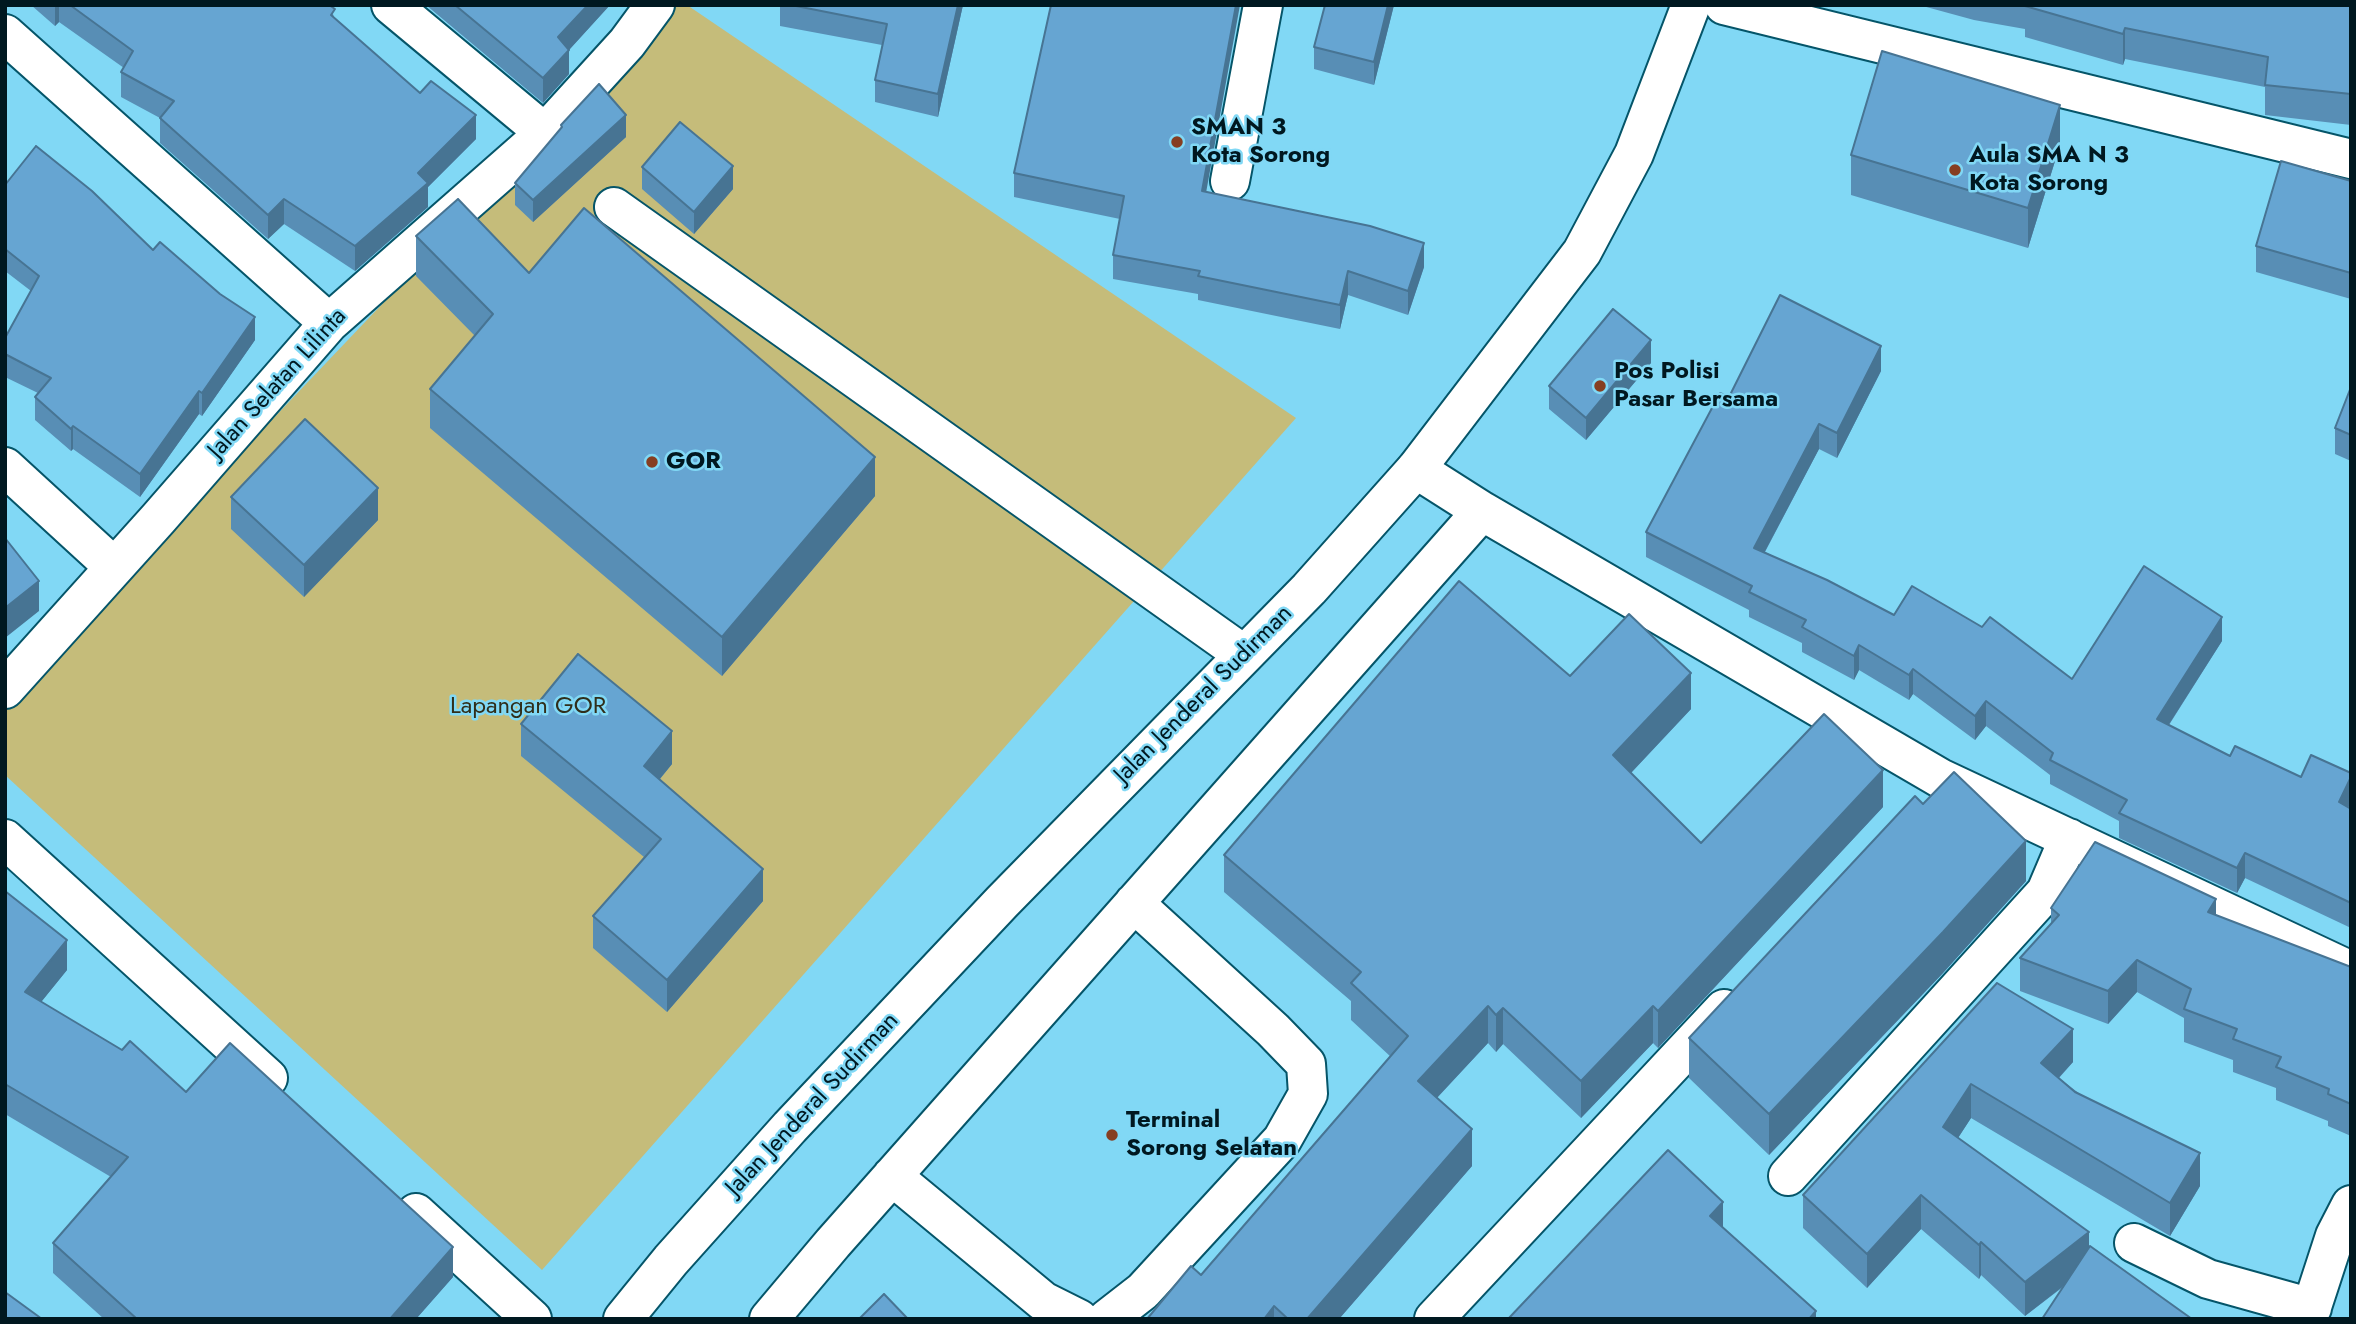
<!DOCTYPE html>
<html>
<head>
<meta charset="utf-8">
<style>
	body { margin:0 }
	#map { position:relative; width:2356px; height:1324px; overflow:hidden; background:#81d8f5; font-family:Jost,sans-serif }
	canvas { display:block }
	.frame { position:absolute; inset:0; border:7px solid #001820; pointer-events:none }
</style>
</head>
<body>
<div id="map">
<canvas width="2356" height="1324"></canvas>
<div class="frame"></div>
</div>
<script>
const context = document.querySelector('canvas').getContext('2d');
context.lineJoin = 'round';
function paint(path, color) { context.fillStyle = color; context.fill(path, 'evenodd'); }
const poly = rows => new Path2D(rows.map(r => 'M' + r).join(''));
function trace(path, color, width, dash) { context.strokeStyle = color; context.lineWidth = width; context.lineCap = dash ? 'butt' : 'round'; context.setLineDash(dash || []); context.stroke(path); }
function label(font, color, halo, rows, align = 'center') {
  context.font = font + ' Jost,sans-serif'; context.lineWidth = 5; context.setLineDash([]); context.textBaseline = 'middle'; context.strokeStyle = halo; context.fillStyle = color; for (const [text, x, y, turn = 0] of rows) {
    context.save(); context.translate(x, y); context.rotate((+turn || 0) * Math.PI / 180); context.textAlign = isNaN(turn) ? turn : align; if (halo) context.strokeText(text, 0, 0); context.fillText(text, 0, 0); context.restore();
  }
}
paint(poly([
	[667,5,687,5,1296,418,542,1270,5,775,5,700]
]), '#c5bc7a');
const minor = poly([
	[391,5,545,133],
	[1724,5,2351,159],
	[5,34,329,323],
	[1230,181,1263,5],
	[614,207,1243,654],
	[5,467,114,567],
	[1416,469,1482,511,1940,778,2351,971],
	[5,689,158,519,329,323,545,133,627,43,655,5],
	[5,839,268,1078],
	[892,1176,1043,1301,1079,1319],
	[1788,1176,2046,892,2069,838],
	[416,1213,532,1319],
	[2134,1243,2208,1279,2312,1308],
	[769,1319,833,1243,1482,511],
	[1107,1319,1143,1291,1282,1140,1308,1094,1306,1064,1273,1030,1134,903],
	[1434,1319,1724,1009],
	[2308,1319,2335,1236,2351,1205]
]);
const major = poly([
	[623,1319,671,1260,790,1127,1002,902,1309,589,1416,469,1582,252,1634,154,1691,5]
]);
trace(minor, '#055569', 42);
trace(major, '#055569', 42);
trace(minor, '#fff', 38);
trace(major, '#fff', 38);
paint(poly([
	[31,5,329,5,335,19,420,93,476,139,428,187,428,207,355,271,284,224,268,239,160,143,160,118,121,97,121,72,124,68,59,22,55,26],
	[426,5,610,5,569,50,569,74,543,103],
	[780,5,963,5,938,117,875,102,875,80,882,45,780,26],
	[1325,5,1394,5,1374,85,1314,69,1314,47],
	[1919,5,2351,5,2351,125,2265,115,2265,87,2125,59,2123,65,2025,37,2025,29,1974,20],
	[561,125,626,137,533,222,515,205,515,183,561,128],
	[2060,145,2028,248,1851,195,1851,155],
	[642,167,733,189,694,234,642,189],
	[1014,173,1206,192,1424,267,1408,315,1348,295,1340,329,1198,300,1198,294,1113,279,1113,255,1120,219,1014,197],
	[2351,181,2351,299,2256,272,2256,246],
	[5,185,153,250,255,340,202,416,199,414,140,497,73,449,71,451,35,420,35,397,38,393,5,377,5,338,31,291,5,271],
	[416,236,529,273,875,496,722,676,430,428,430,389,475,336,416,276],
	[1651,363,1586,440,1549,409,1549,386],
	[1881,371,1837,458,1819,449,1765,552,1894,615,2072,679,2222,641,2169,725,2230,756,2301,777,2351,773,2351,802,2348,807,2351,809,2351,928,2245,878,2237,893,2119,838,2119,821,2050,784,2050,775,1986,726,1975,740,1913,694,1909,700,1859,670,1854,680,1802,652,1802,643,1749,617,1749,610,1646,557,1646,532,1729,397],
	[2351,387,2351,461,2335,454,2335,428],
	[231,497,378,520,304,597,231,529],
	[1570,676,1691,709,1631,773,1701,843,1883,807,1658,1048,1653,1043,1581,1118,1503,1044,1496,1052,1488,1043,1437,1098,1472,1166,1339,1319,1147,1319,1201,1275,1391,1057,1351,1020,1351,1001,1224,892,1224,855],
	[521,724,672,764,660,779,763,901,667,1012,593,948,593,916,644,857,521,756],
	[1923,804,2026,881,1943,973,1769,1155,1689,1078,1689,1038],
	[5,891,67,970,41,1002,186,1092,453,1277,416,1319,104,1319,53,1273,53,1243,111,1177,5,1114],
	[2051,908,2216,915,2351,967,2351,1136,2328,1126,2328,1121,2276,1100,2276,1088,2233,1072,2233,1060,2184,1042,2184,1018,2137,992,2108,1024,2020,991,2020,958,2051,924],
	[1997,983,2073,1062,2059,1078,2200,1186,2170,1236,1971,1118,1958,1138,2063,1287,2025,1316,1981,1275,1979,1279,1921,1229,1867,1288,1803,1228,1803,1195]
]), '#588eb5');
paint(poly([
	[55,5,59,5,59,22,55,26],
	[588,5,610,5,569,50,569,74,543,103,543,78,558,37],
	[958,5,963,5,938,117,938,94],
	[1236,5,1240,5,1202,215,1202,191],
	[1388,5,1394,5,1374,85,1374,62],
	[2125,28,2125,59,2123,65,2123,34],
	[2060,105,2060,145,2028,248,2028,208],
	[476,115,476,139,428,187,428,207,355,271,355,246,418,173],
	[626,115,626,137,533,222,533,200],
	[733,166,733,189,694,234,694,212],
	[284,199,284,224,268,239,268,215],
	[1424,243,1424,267,1408,315,1408,291],
	[1348,271,1348,295,1340,329,1340,305],
	[255,317,255,340,202,416,202,393],
	[1651,340,1651,363,1586,440,1586,418],
	[1881,346,1881,371,1837,458,1837,433],
	[199,391,199,414,140,497,140,474],
	[1819,424,1819,449,1754,572,1754,548],
	[73,426,73,449,71,451,71,429],
	[875,457,875,496,722,676,722,637],
	[378,488,378,520,304,597,304,565],
	[39,581,39,611,5,638,5,608],
	[2222,617,2222,641,2157,743,2157,719],
	[1859,645,1859,670,1854,680,1854,656],
	[1913,669,1913,694,1909,700,1909,675],
	[1691,673,1691,709,1613,792,1613,755],
	[1986,701,1986,726,1975,740,1975,716],
	[672,731,672,764,644,798,644,766],
	[1883,770,1883,807,1658,1048,1658,1011],
	[2351,777,2351,802,2339,827,2339,802],
	[2026,841,2026,881,1943,973,1769,1155,1769,1114],
	[2245,853,2245,878,2237,893,2237,868],
	[763,869,763,901,667,1012,667,980],
	[2216,899,2216,932,2208,912],
	[67,940,67,970,25,1022,25,992],
	[2137,960,2137,992,2108,1024,2108,991],
	[1488,1006,1488,1043,1418,1118,1418,1081],
	[1653,1006,1653,1043,1581,1118,1581,1081],
	[1503,1008,1503,1044,1496,1052,1496,1015],
	[2073,1029,2073,1062,2041,1097,2041,1063],
	[1971,1084,1971,1118,1943,1161,1943,1127],
	[1472,1129,1472,1166,1339,1319,1307,1319],
	[2200,1153,2200,1186,2170,1236,2170,1203],
	[1921,1195,1921,1229,1867,1288,1867,1254],
	[1723,1202,1723,1237,1710,1216],
	[2089,1232,2089,1266,2025,1316,2025,1282],
	[1981,1242,1981,1275,1979,1279,1979,1245],
	[453,1247,453,1277,416,1319,390,1319],
	[1274,1306,1274,1319,1264,1319],
	[1816,1311,1816,1319,1809,1319]
]), '#477493');
const building = poly([
	[70,5,329,5,335,9,331,15,420,93,431,81,476,115,418,173,428,183,355,246,284,199,268,215,160,118,174,101,121,72,133,51,70,5],
	[455,5,588,5,558,37,569,50,543,78,455,5],
	[791,5,958,5,938,94,875,80,887,24,791,5],
	[1051,5,1236,5,1202,191,1370,226,1424,243,1408,291,1348,271,1340,305,1198,276,1200,271,1113,255,1124,196,1014,173,1051,5],
	[1325,5,1388,5,1374,62,1314,47,1325,5],
	[2025,5,2351,5,2351,94,2265,85,2268,57,2125,28,2123,34,2025,6,2025,5],
	[1882,51,2060,105,2028,208,1851,155,1882,51],
	[599,84,626,115,533,200,515,183,562,127,561,125,599,84],
	[680,122,733,166,694,212,642,167,680,122],
	[36,146,92,191,153,250,160,242,220,294,255,317,202,393,199,391,140,474,73,426,71,429,35,397,51,378,5,354,5,338,39,276,5,249,5,185,36,146],
	[2281,161,2351,181,2351,273,2256,246,2281,161],
	[458,199,529,273,584,208,875,457,722,637,430,389,493,314,416,236,458,199],
	[1780,295,1881,346,1837,433,1819,424,1754,548,1827,580,1894,615,1912,586,1982,627,1990,617,2072,679,2144,566,2222,617,2157,719,2230,756,2235,746,2301,777,2311,755,2351,773,2351,777,2339,802,2351,809,2351,903,2245,853,2237,868,2119,813,2127,800,2050,760,2053,753,1986,701,1975,716,1913,669,1909,675,1859,645,1854,656,1802,627,1806,620,1749,592,1752,586,1646,532,1720,393,1729,397,1780,295],
	[1613,309,1651,340,1586,418,1549,386,1613,309],
	[2351,387,2351,435,2335,428,2351,387],
	[305,419,378,488,304,565,231,497,305,419],
	[5,538,39,581,5,608,5,538],
	[1459,581,1570,676,1629,614,1691,673,1613,755,1701,843,1824,714,1883,770,1658,1011,1653,1006,1581,1081,1503,1008,1496,1015,1488,1006,1418,1081,1472,1129,1307,1319,1288,1319,1274,1306,1264,1319,1147,1319,1191,1266,1201,1275,1408,1036,1351,983,1361,972,1224,855,1459,581],
	[578,654,672,731,644,766,763,869,667,980,593,916,661,839,521,724,578,654],
	[1954,772,2026,841,1943,932,1769,1114,1689,1038,1915,796,1923,804,1954,772],
	[2095,842,2216,899,2208,912,2351,967,2351,1104,2328,1094,2329,1089,2276,1067,2281,1057,2233,1039,2237,1029,2184,1009,2191,989,2137,960,2108,991,2020,958,2059,915,2051,908,2095,842],
	[5,891,67,940,25,992,122,1050,130,1041,186,1092,230,1043,453,1247,390,1319,137,1319,53,1243,128,1157,5,1084,5,891],
	[1997,983,2073,1029,2041,1063,2075,1092,2200,1153,2170,1203,1971,1084,1943,1127,2089,1232,2025,1282,1981,1242,1979,1245,1921,1195,1867,1254,1803,1195,1997,983],
	[1668,1150,1723,1202,1710,1216,1816,1311,1809,1319,1508,1319,1668,1150],
	[2090,1246,2192,1319,2042,1319,2090,1246],
	[5,1292,42,1319,5,1319,5,1292],
	[884,1294,908,1319,859,1319,884,1294]
]);
paint(building, '#66a5d2');
trace(building, '#477493', 2);
for (const [x, y, r, color] of [
	[1177,142,7,"#863e21"],
	[1955,170,7,"#863e21"],
	[1600,386,7,"#863e21"],
	[652,462,7,"#863e21"],
	[1112,1135,7,"#863e21"]
]) { const dot = new Path2D(); dot.arc(x, y, r, 0, 2 * Math.PI); context.fillStyle = color; context.fill(dot); trace(dot, '#81d8f5', 2.5); }
label('bold 24px', '#001820', '#81d8f5', [
	["SMAN 3",1191,128],
	["Kota Sorong",1191,156],
	["Aula SMA N 3",1969,156],
	["Kota Sorong",1969,184],
	["Pos Polisi",1614,372],
	["Pasar Bersama",1614,400],
	["GOR",666,462],
	["Terminal",1126,1121],
	["Sorong Selatan",1126,1149]
], 'left');
label('24px', '#001820', '#81d8f5', [
	["Jalan Selatan Lilinta",278,384,-48],
	["Jalan Jenderal Sudirman",1204,695,-45],
	["Jalan Jenderal Sudirman",813,1105,-47]
]);
label('24px', '#302e1a', '#81d8f5', [
	["Lapangan GOR",528,707]
]);
</script>
</body>
</html>
